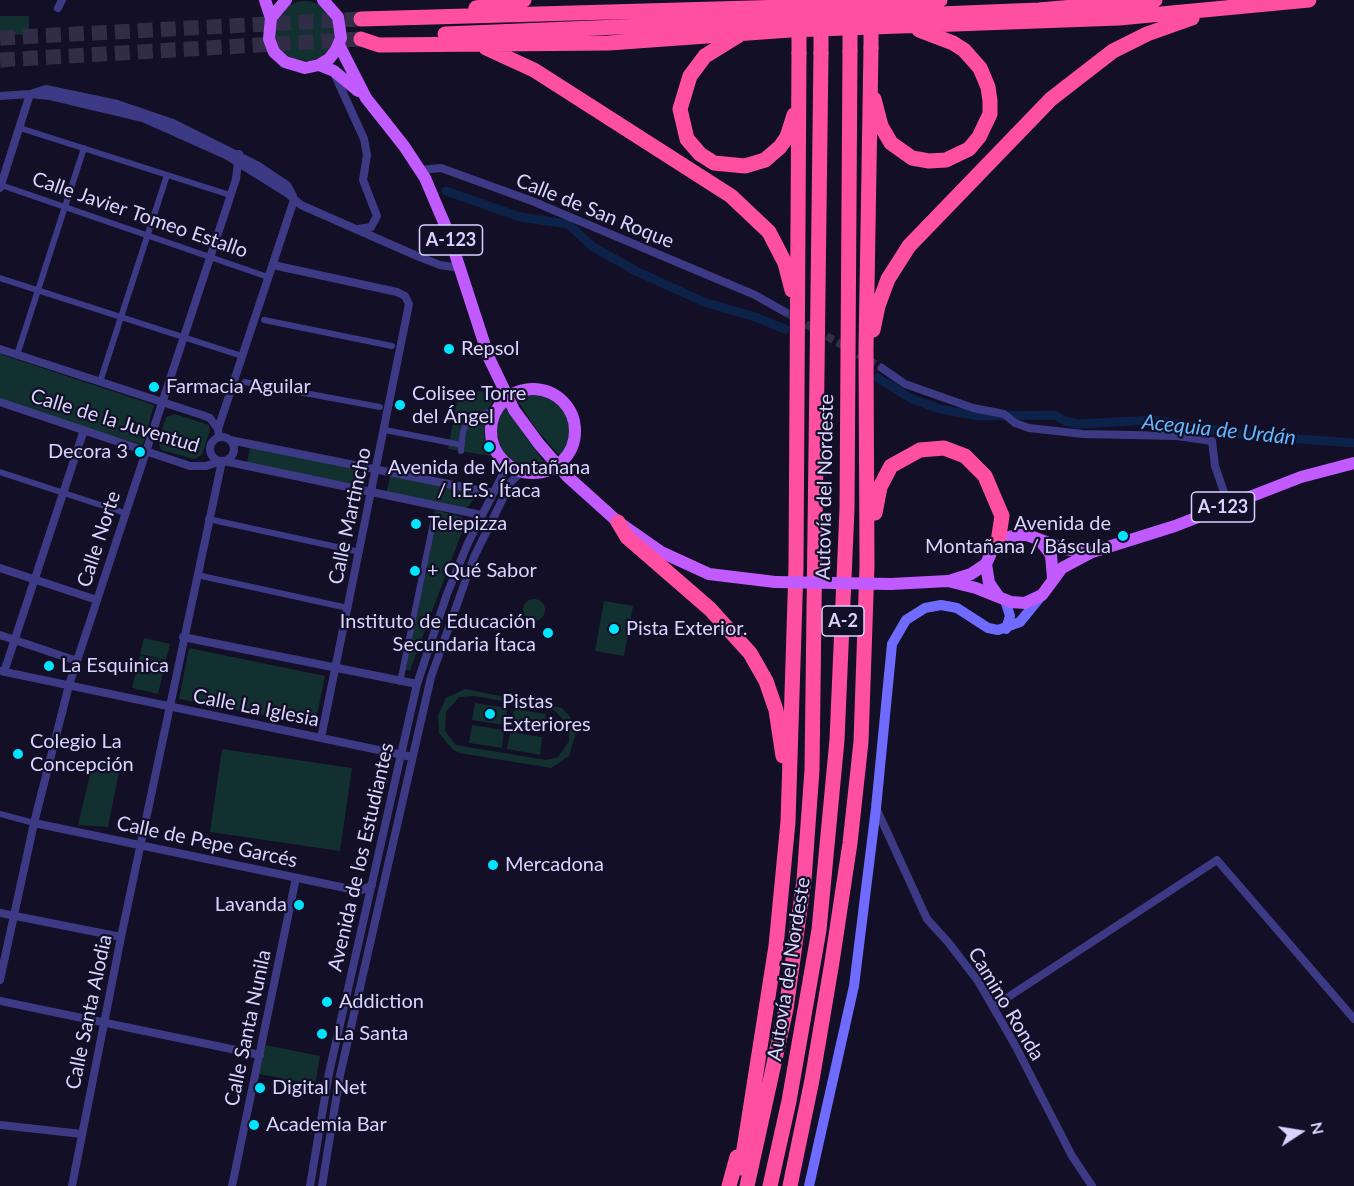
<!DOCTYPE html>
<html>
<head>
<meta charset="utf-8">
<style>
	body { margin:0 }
	#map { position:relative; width:1354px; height:1186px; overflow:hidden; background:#130f26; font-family:Lato,sans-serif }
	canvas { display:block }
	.north { position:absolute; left:1270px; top:1102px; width:60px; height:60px; -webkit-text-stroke:4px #130f26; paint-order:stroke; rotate:78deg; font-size:16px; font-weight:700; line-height:24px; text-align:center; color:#d9d4ff }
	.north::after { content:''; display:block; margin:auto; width:21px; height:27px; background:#d9d4ff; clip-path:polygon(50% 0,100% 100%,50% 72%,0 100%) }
</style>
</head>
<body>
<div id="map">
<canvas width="1354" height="1186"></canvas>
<div class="north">N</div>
</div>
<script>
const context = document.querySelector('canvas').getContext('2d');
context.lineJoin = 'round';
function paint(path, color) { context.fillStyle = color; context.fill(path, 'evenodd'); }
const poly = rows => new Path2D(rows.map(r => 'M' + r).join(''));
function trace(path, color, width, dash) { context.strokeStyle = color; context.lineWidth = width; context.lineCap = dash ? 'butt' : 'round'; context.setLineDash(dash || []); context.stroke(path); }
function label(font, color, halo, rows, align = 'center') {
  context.font = font + ' Lato,sans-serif'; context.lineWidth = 4.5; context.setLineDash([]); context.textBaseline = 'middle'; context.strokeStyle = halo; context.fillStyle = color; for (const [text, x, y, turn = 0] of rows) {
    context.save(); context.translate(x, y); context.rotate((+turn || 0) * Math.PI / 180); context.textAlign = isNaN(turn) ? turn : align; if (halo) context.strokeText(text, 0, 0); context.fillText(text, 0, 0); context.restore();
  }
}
paint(poly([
	'275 31a30 30 0 1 1 60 0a30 30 0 1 1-60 0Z',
	[0,16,29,16,29,35,0,34],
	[0,354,154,405,143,445,0,402],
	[482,391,493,397,484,434,491,456,448,449,458,395],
	[539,393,558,402,569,419,569,441,560,456,536,429,516,398,522,394],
	[503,407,505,407,546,465,533,468,519,465,502,452,496,428],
	[175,414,209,425,210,430,202,455,194,459,161,450,158,442,166,417],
	[250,446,361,468,357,485,247,463],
	[391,472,481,491,464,511,386,495],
	[435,510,462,517,466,521,410,670,403,670],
	'523 610a11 11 0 1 1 22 0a11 11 0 1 1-22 0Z',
	[604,601,633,606,624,656,595,651],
	[144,638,170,644,166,660,140,654],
	[189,648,325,676,315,725,179,699],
	[140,655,166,661,158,694,132,688],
	[465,689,562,708,572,719,576,733,569,756,551,768,459,753,452,749,439,733,438,715,446,698],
	[474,696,554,710,569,726,569,741,558,757,546,760,456,745,445,731,446,712,459,697],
	[475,703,507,708,505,725,472,720],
	[514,709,546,714,543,732,511,726],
	[472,725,504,730,502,748,469,743],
	[510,732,542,737,540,755,507,749],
	[222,749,352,768,340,851,210,832],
	[93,762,106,765,106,770,119,772,108,827,78,825],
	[265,1045,320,1056,315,1085,259,1074]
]), '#12302f');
trace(poly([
	[446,191,520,217,568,224,593,247,638,272,704,302,755,317,785,329],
	[878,378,912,399,940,409,980,416,1055,415,1065,421,1078,424,1154,420,1245,435,1354,443]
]), '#0c2248', 9);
trace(poly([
	[785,312,882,368]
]), '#312d47', 8, [8, 4]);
trace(poly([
	[0,38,361,19],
	[0,60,361,39]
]), '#312d47', 15, [15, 8]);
trace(poly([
	[20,128,230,195],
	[1,185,268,277],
	[0,278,242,356],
	[264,320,392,346],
	[17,355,84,148],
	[100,382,167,175],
	[245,382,380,407],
	[385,430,462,445],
	[461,451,463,431,469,419,488,412],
	[0,472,125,513],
	[208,519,360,552],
	[197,575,348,608],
	[400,682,434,518],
	[0,814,34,823]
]), '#3d3a85', 6);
trace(poly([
	[58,8,62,0],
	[334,73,364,139,367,155,363,180,377,216,371,227,358,229],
	[0,96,30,94,50,96,143,118,226,155,287,193,301,205,417,256,440,265,460,268],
	[420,170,441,168,532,201,755,295,785,312],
	[0,188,30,94,46,89,117,104,173,123,257,165,287,185,293,196],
	[273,265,397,292,405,296,409,304,321,738],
	[0,349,202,415,210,418,218,429],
	[882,368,905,384,973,408,1004,414,1015,423,1029,428,1083,434,1177,436,1212,441,1215,466,1228,504],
	[0,402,190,466,206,466,221,461],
	[219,437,218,429,223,414,294,200],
	'210 449a12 12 0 1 1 24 0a12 12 0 1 1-24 0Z',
	[230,440,493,493],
	[224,461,481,515],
	[0,568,97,600],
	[0,635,77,661],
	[183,637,417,684],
	[0,671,412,757],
	[4,672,84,430],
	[876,808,927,919,948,942,978,981,1015,1045,1072,1156,1092,1186],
	[34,823,360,891,372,885],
	[0,913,121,937],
	[0,980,34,823,69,685,236,179,239,154],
	[0,1001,260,1055],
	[993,1007,1217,860,1354,1019],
	[0,1125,82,1134],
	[72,1186,121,937,222,461],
	[232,1186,296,878],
	[310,1186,329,1073,417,684,447,594,468,543,502,476,505,462],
	[322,1186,340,1075,431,677,474,557,511,482,522,471]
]), '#3d3a85', 8);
trace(poly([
	[1005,600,1010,616,1006,629],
	[809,1186,854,986,876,808,892,644,906,620,925,608,941,605,957,608,988,628,998,630,1020,622,1042,595]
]), '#6f6bff', 10);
trace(poly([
	[265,0,271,18],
	[286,0,271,18,269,39,274,52,285,62,305,68,319,65,329,59,336,50,341,38,338,17,323,0],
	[339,45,366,98,404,146,425,178,448,232,489,358,514,410,539,444,568,477,618,522,661,552,709,574,775,582],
	[319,65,334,71,358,91],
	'491 431a42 42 0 1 1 84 0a42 42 0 1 1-84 0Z',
	[1042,543,1051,555,1053,578],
	[949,581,971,574,986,564],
	[891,584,948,581,976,588,1011,602,1025,603,1042,595,1062,568,1092,552,1175,526,1301,477,1354,463],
	[998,596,989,583,986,564,994,546,1003,539,1016,535,1027,535,1065,549,1090,552]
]), '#c25bff', 12);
trace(poly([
	[476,8,524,0],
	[361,19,893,4,940,0],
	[445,34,1039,10,1155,0],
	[739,35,705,56,690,76,680,109,687,139,700,154,714,163,745,166,765,160,780,147,787,137,794,115],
	[361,39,379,45,609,43,790,30,1119,18,1309,0],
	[486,48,534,70,731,196,769,232,785,263,792,290],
	[874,99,881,126,891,143,912,158,929,161,946,160,969,149,979,137,990,114,990,101,988,87,980,68,964,50,953,43,919,30],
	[873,330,878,306,888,279,909,246,1051,99,1113,51,1147,34,1192,18],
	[875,513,880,487,891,466,920,450,944,448,965,456,985,476,1002,516,998,542],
	[618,522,627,537,710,609,750,653,766,681,776,710,783,756],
	[741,1168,776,946,788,822,796,567,799,53],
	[729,1186,737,1157],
	[747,1186,786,1009,804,880,812,770,821,53],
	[770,1186,789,1101,819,930,837,740,847,509,850,51],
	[790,1186,812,1080,832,962,850,843,861,742,867,566,866,349,871,48]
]), '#ff4fa3', 15);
trace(poly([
	[775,582,891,584]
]), '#c25bff', 12);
trace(poly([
	[871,48,871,0],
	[850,51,850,0],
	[799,53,799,0],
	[821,53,821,0]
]), '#ff4fa3', 15);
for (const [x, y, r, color] of [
	[449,349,6,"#00e5ff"],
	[154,387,6,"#00e5ff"],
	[400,405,6,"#00e5ff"],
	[489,447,6,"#00e5ff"],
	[140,452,6,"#00e5ff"],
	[416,524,6,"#00e5ff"],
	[1123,536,6,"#00e5ff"],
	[415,571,6,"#00e5ff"],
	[614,629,6,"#00e5ff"],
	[548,633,6,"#00e5ff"],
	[49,666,6,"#00e5ff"],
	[490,714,6,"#00e5ff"],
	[18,754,6,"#00e5ff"],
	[493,865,6,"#00e5ff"],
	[299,905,6,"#00e5ff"],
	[327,1002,6,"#00e5ff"],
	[322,1034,6,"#00e5ff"],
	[260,1088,6,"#00e5ff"],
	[254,1125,6,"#00e5ff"]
]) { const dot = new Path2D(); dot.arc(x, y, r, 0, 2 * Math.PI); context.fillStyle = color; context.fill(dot); trace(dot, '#130f26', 2); }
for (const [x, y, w] of [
	[451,240,63],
	[1223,507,63],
	[843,621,42]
]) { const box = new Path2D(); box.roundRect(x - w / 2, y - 15, w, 30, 4.5); context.fillStyle = '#130f26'; context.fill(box); trace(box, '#d9d4ff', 1.5); }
label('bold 18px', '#d9d4ff', null, [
	["A-123",451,240],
	["A-123",1223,507],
	["A-2",843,621]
]);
label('20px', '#d9d4ff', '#130f26', [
	["Calle de San Roque",595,211,22],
	["Calle Javier Tomeo Estallo",140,215,19],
	["Calle de la Juventud",115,421,17],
	["Autovía del Nordeste",825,487,-89],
	["Calle Martincho",350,516,-78],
	["Calle Norte",99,539,-72],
	["Calle La Iglesia",256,708,11],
	["Calle de Pepe Garcés",207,842,12],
	["Avenida de los Estudiantes",361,857,-77],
	["Autovía del Nordeste",789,969,-81],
	["Camino Ronda",1006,1004,59],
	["Calle Santa Alodia",89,1012,-78],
	["Calle Santa Nunila",248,1028,-78]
]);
label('20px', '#d9d4ff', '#130f26', [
	["Repsol",461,349],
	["Farmacia Aguilar",166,387],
	["Colisee Torre",412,394],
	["del Ángel",412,417],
	["Decora 3",128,452,"right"],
	["Avenida de Montañana",489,468,"center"],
	["/ I.E.S. Ítaca",489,491,"center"],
	["Telepizza",428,524],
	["Avenida de",1111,524,"right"],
	["Montañana / Báscula",1111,547,"right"],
	["+ Qué Sabor",427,571],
	["Instituto de Educación",536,622,"right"],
	["Secundaria Ítaca",536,645,"right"],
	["Pista Exterior.",626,629],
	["La Esquinica",61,666],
	["Pistas",502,702],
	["Exteriores",502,725],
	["Colegio La",30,742],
	["Concepción",30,765],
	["Mercadona",505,865],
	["Lavanda",287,905,"right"],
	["Addiction",339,1002],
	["La Santa",334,1034],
	["Digital Net",272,1088],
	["Academia Bar",266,1125]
], 'left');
label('italic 21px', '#62b6ff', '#130f26', [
	["Acequia de Urdán",1219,430,6]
]);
</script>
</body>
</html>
